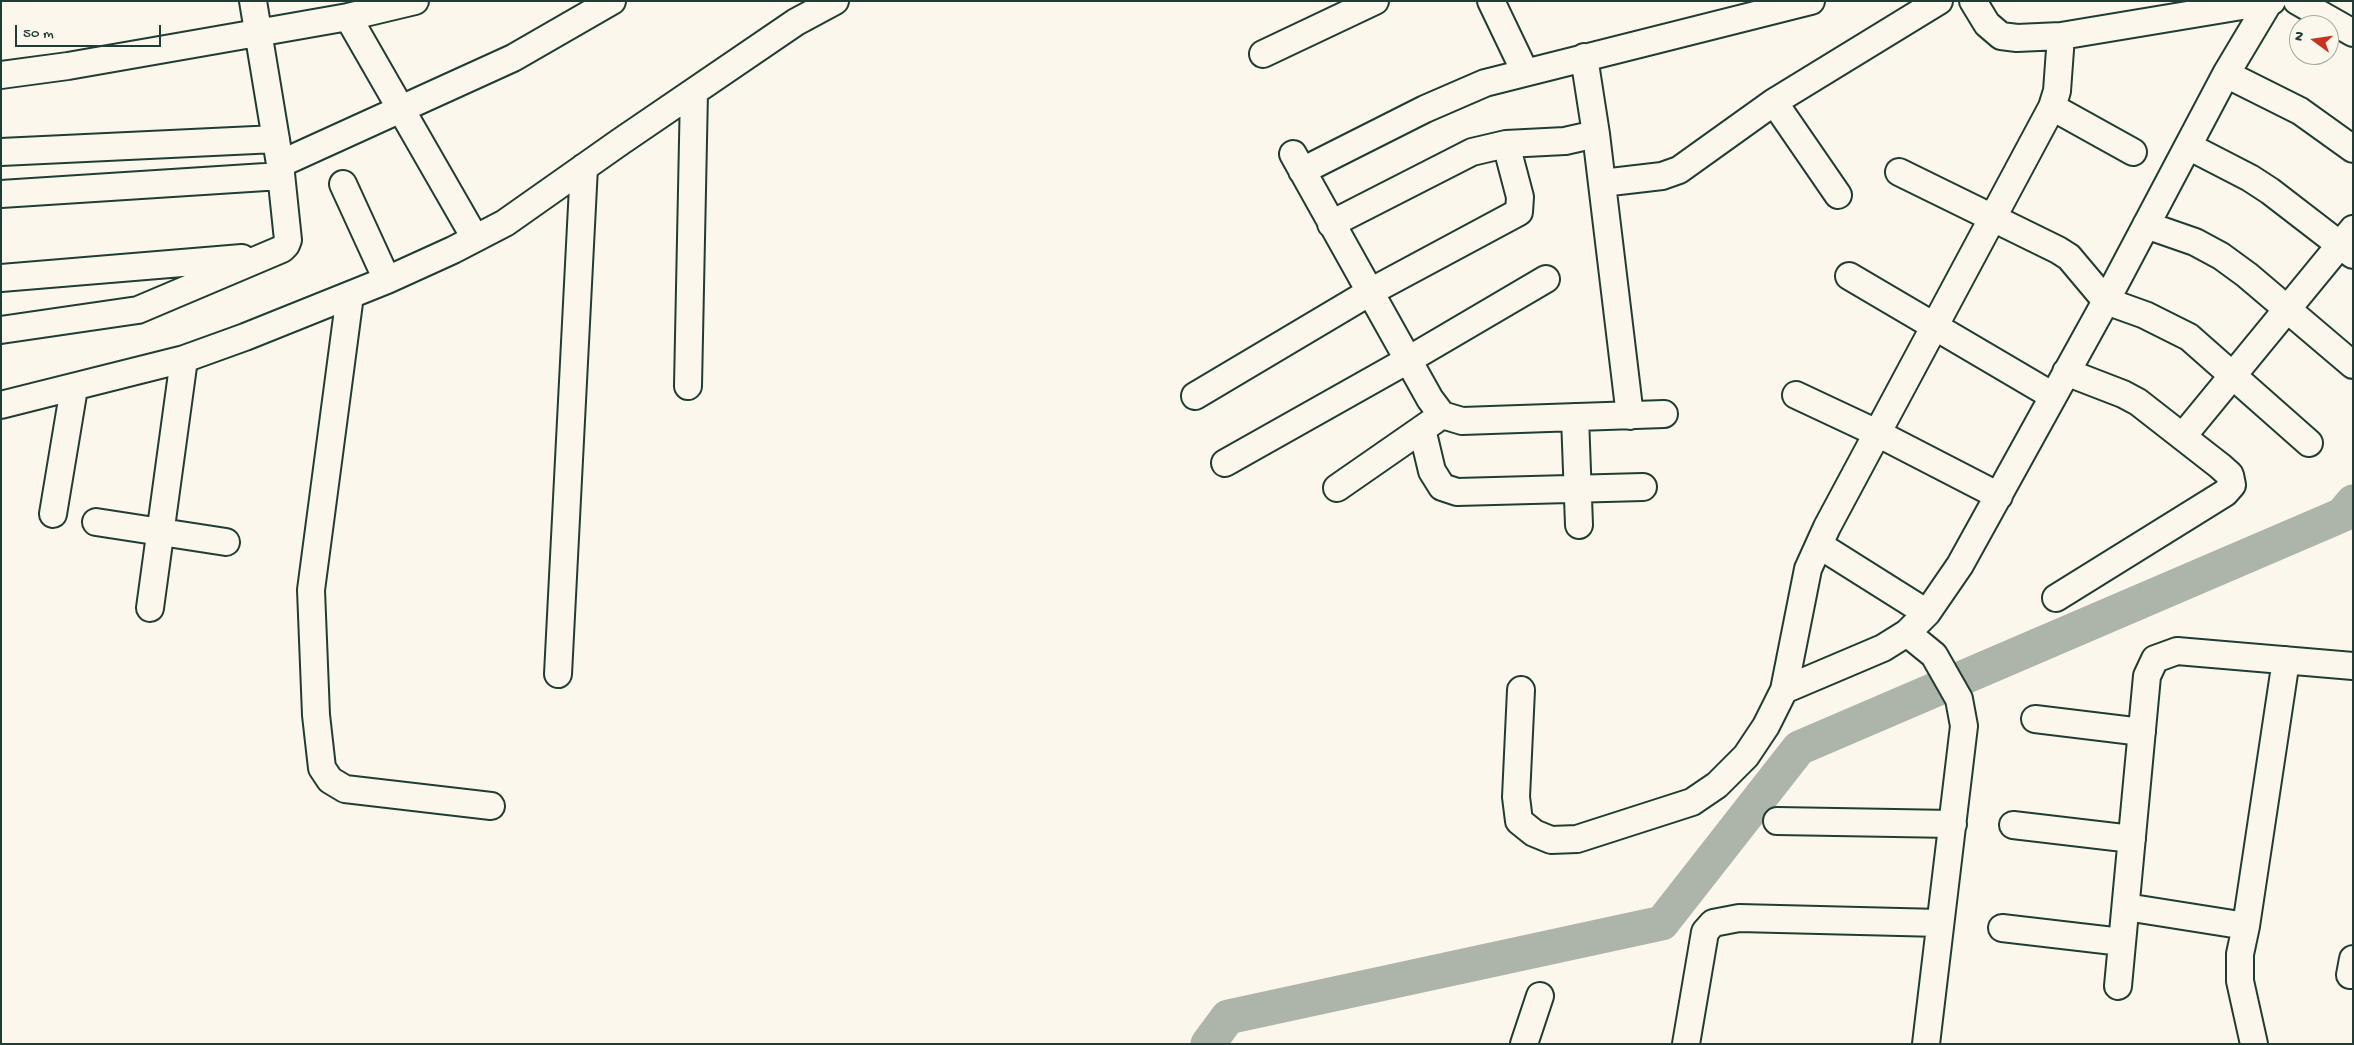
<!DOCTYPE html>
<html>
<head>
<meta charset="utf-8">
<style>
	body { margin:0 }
	#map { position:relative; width:2354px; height:1045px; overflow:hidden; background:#fbf7ec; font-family:"Gochi Hand",sans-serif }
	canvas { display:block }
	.frame { position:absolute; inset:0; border:2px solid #1f3d34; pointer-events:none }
	.north { position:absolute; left:2289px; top:15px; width:50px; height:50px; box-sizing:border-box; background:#fbf7ec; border:1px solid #a3ada2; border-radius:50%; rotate:284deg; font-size:14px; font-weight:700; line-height:20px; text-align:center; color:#1f3d34 }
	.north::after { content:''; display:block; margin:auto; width:18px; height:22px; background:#c8321e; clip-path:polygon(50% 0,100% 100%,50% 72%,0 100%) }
	.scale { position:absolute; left:15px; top:25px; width:146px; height:22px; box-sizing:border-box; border:2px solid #1f3d34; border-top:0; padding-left:6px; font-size:15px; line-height:18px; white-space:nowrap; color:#1f3d34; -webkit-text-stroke:4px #fbf7ec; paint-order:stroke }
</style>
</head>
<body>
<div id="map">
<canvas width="2354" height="1045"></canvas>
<div class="frame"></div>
<div class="north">N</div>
<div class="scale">50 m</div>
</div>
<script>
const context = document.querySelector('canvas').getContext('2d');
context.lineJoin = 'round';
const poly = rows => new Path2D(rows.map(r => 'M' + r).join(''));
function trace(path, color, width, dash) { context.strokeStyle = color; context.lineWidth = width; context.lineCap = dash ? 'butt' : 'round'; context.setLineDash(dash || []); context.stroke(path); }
trace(poly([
	[1208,1044,1228,1017,1662,923,1799,748,2342,515,2353,502]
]), '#adb4aa', 35);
const minor = poly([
	[1491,1,1525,72],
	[1973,1,1987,24,2001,36,2017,38,2061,36,2272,1],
	[2297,1,2353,33],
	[348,17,475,238],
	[1263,54,1375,1],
	[1584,57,1596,134,1630,416],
	[2226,74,2300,111,2353,149],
	[1,75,68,66,257,33,348,17,415,1],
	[1774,102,1838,195],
	[2052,107,2133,152],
	[2188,146,2250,178,2270,191,2353,255],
	[1,152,276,139],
	[1293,154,1430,399,1442,415,1462,421,1664,414],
	[280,164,513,58,612,1],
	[1302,171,1425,109,1485,83,1811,1],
	[1899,172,2058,250,2069,257,2106,301,2145,315,2189,337,2309,443],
	[1602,183,1662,176,1679,170,1774,102,1939,1],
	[343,184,387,280],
	[1,194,281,176],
	[1331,224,1472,152,1506,144,1565,141,1596,134],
	[2146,225,2195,242,2221,256,2247,275,2353,365],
	[1849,276,2053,396],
	[1,278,242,258],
	[350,295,311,590,316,715,322,768,330,780,345,789,491,806],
	[1,330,138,310,282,249,286,245,288,240,280,164,253,1],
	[688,386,694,92],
	[1796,395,1877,433,1999,496],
	[1195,396,1370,292,1519,212,1520,197,1506,144],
	[1,405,184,359,245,337,387,280,453,250,505,223,620,142,796,22,835,1],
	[1575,417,1579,525],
	[1422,429,1432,471,1442,487,1457,492,1643,487],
	[2183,436,2353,229],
	[1225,463,1408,360,1546,279],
	[1337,488,1435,420],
	[53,514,74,388],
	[96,522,226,542],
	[1819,545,1927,613],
	[2056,598,2225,493,2232,485,2230,475,2220,466,2138,402,2123,394,2066,372],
	[150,608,184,359],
	[1907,633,1934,655,1959,699,1964,726,1926,1044],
	[558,674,584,167],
	[1521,690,1516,797,1519,821,1534,833,1551,840,1577,839,1692,802,1717,785,1746,756,1766,726,1784,690,1808,569,1827,527,2052,107,2057,91,2061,36],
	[1784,690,1883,648,1907,633,1927,613,1960,565,2106,301,2226,74,2269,2],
	[2035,719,2142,732],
	[1777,821,1953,824],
	[2013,825,2132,839],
	[2126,907,2246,926],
	[2002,928,2122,942],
	[2350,975,2353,959],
	[2118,986,2147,676,2155,659,2177,651,2353,666],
	[1524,1044,1540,996],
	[1686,1044,1705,932,1713,923,1739,918,1940,923],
	[2254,1044,2240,981,2240,954,2246,926,2286,660]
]);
trace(minor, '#1f3d34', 30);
trace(minor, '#fbf7ec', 26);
</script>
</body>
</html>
